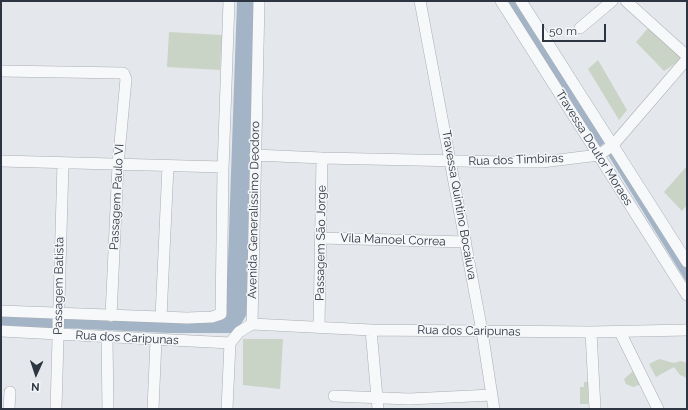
<!DOCTYPE html>
<html>
<head>
<meta charset="utf-8">
<style>
	body { margin:0 }
	#map { position:relative; width:688px; height:410px; overflow:hidden; background:#e4e7eb; font-family:Raleway,sans-serif }
	canvas { display:block }
	.frame { position:absolute; inset:0; border:2px solid #2d3542; pointer-events:none }
	.north { position:absolute; left:16px; top:354px; width:40px; height:40px; -webkit-text-stroke:3px #f4f6f8; paint-order:stroke; rotate:183deg; font-size:11px; font-weight:700; line-height:16px; text-align:center; color:#2d3542 }
	.north::after { content:''; display:block; margin:auto; width:14px; height:18px; background:#2d3542; clip-path:polygon(50% 0,100% 100%,50% 72%,0 100%) }
	.scale { position:absolute; left:542px; top:24px; width:64px; height:18px; box-sizing:border-box; border:2px solid #2d3542; border-top:0; padding-left:5px; font-size:12px; line-height:14px; white-space:nowrap; color:#2d3542; -webkit-text-stroke:3px #f4f6f8; paint-order:stroke }
</style>
</head>
<body>
<div id="map">
<canvas width="688" height="410"></canvas>
<div class="frame"></div>
<div class="north">N</div>
<div class="scale">50 m</div>
</div>
<script>
const context = document.querySelector('canvas').getContext('2d');
context.lineJoin = 'round';
function paint(path, color) { context.fillStyle = color; context.fill(path, 'evenodd'); }
const poly = rows => new Path2D(rows.map(r => 'M' + r).join(''));
function trace(path, color, width, dash) { context.strokeStyle = color; context.lineWidth = width; context.lineCap = dash ? 'butt' : 'round'; context.setLineDash(dash || []); context.stroke(path); }
function label(font, color, halo, rows, align = 'center') {
  context.font = font + ' Raleway,sans-serif'; context.lineWidth = 3; context.setLineDash([]); context.textBaseline = 'middle'; context.strokeStyle = halo; context.fillStyle = color; for (const [text, x, y, turn = 0] of rows) {
    context.save(); context.translate(x, y); context.rotate((+turn || 0) * Math.PI / 180); context.textAlign = isNaN(turn) ? turn : align; if (halo) context.strokeText(text, 0, 0); context.fillText(text, 0, 0); context.restore();
  }
}
paint(poly([
	[649,27,682,59,664,71,636,42],
	[169,32,222,35,220,70,167,67],
	[598,60,627,110,619,120,588,69],
	[687,166,687,205,682,211,664,192],
	[243,339,283,339,280,389,243,385],
	[659,359,674,363,681,361,687,363,687,378,680,375,674,367,656,377,649,364],
	[633,371,635,371,639,375,639,385,633,387,626,384,624,379],
	[584,382,589,382,588,404,580,404,580,387,584,387]
]), '#cad4c6');
paint(poly([
	[237,1,255,1,247,314,241,324,232,333,169,333,63,328,63,318,219,319,225,299,228,260],
	[507,1,518,1,607,141,598,148],
	[613,151,687,268,687,283,608,155],
	[1,314,52,317,52,329,1,327]
]), '#a3b4c7');
const minor = poly([
	[420,1,482,331,494,409],
	[501,1,687,295],
	[521,1,687,262],
	[626,1,687,56],
	[580,28,612,1],
	[1,71,123,73,124,74,126,79,118,165,111,316],
	[255,155,322,158,507,162,542,162,599,155,613,145,687,59],
	[1,161,223,167],
	[321,238,466,242],
	[1,311,187,318,212,317,221,314,223,169,229,1],
	[161,317,168,166],
	[252,324,371,330,591,332,687,330],
	[252,324,259,1],
	[319,327,322,158],
	[371,330,378,409],
	[1,331,230,343],
	[591,332,595,409],
	[620,332,658,409],
	[107,337,108,409],
	[334,396,409,399,492,395],
	[9,409,10,392],
	[56,409,63,163],
	[153,409,156,340],
	[227,409,230,343,239,332,252,324]
]);
trace(minor, '#a9aeb5', 12);
trace(minor, '#f7f8f9', 11);
label('12px', '#2d3542', '#f4f6f8', [
	["Travessa Doutor Moraes",594,148,58],
	["Rua dos Timbiras",516,160,-2],
	["Passagem Paulo VI",117,197,-87],
	["Travessa Quintino Bocaiuva",459,205,80],
	["Avenida Generalíssimo Deodoro",254,210,-89],
	["Vila Manoel Correa",393,240,2],
	["Passagem São Jorge",321,243,-89],
	["Passagem Batista",59,286,-89],
	["Rua dos Caripunas",469,331,1],
	["Rua dos Caripunas",127,338,3]
]);
</script>
</body>
</html>
